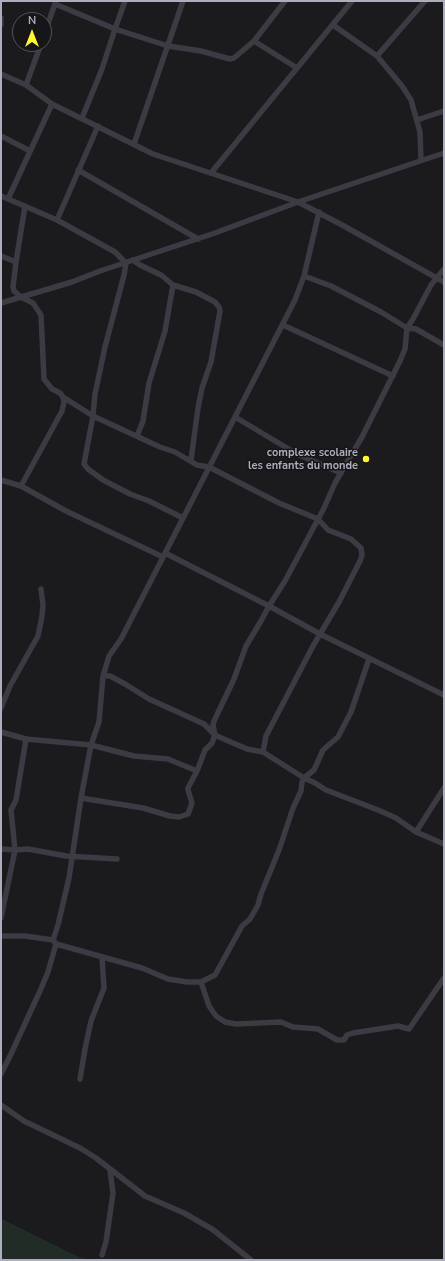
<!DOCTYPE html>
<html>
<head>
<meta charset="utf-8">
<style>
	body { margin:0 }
	#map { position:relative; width:445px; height:1261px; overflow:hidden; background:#1b1b1d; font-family:"Nunito Sans",sans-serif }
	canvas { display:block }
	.frame { position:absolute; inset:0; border:2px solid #acadbd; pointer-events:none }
	.north { position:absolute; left:12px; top:12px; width:40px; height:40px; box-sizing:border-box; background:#161618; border:1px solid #52525a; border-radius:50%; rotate:0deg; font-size:11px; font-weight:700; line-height:16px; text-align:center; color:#acadbd }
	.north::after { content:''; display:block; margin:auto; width:14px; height:18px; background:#fff631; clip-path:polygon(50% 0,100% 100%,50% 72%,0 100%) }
</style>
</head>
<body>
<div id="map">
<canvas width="445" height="1261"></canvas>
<div class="frame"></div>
<div class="north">N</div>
</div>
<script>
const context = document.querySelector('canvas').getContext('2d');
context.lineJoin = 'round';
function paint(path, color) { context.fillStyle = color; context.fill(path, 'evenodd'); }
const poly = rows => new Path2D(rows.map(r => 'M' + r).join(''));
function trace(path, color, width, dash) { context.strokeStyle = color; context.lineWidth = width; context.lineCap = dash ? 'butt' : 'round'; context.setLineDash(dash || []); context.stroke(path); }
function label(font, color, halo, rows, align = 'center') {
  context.font = font + ' "Nunito Sans",sans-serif'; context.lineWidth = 3; context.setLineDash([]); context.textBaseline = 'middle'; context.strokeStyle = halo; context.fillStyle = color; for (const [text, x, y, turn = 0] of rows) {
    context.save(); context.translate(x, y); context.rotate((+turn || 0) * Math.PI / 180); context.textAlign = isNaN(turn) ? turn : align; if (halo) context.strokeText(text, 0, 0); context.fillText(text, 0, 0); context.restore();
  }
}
paint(poly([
	[1,1219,2,1219,85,1260,1,1260]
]), '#222c26');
trace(poly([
	[125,1,115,29,168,46,201,51,230,59,234,58,254,41,285,1],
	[55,4,115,29,102,69,82,118],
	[1,18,1,25],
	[333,25,377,56,402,86,411,100,420,132,421,160],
	[44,35,56,1],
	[254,41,297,68],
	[377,56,425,1],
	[1,74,26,85,52,104,153,154,298,202,344,226,444,282],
	[26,85,41,44],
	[417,120,444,111],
	[1,136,30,151],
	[134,144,183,1],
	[78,170,198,239],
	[211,173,352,1],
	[1,196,57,220,115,252,126,263,124,275,105,347,95,394,93,416,84,464,88,469,103,480,130,494,149,501,183,518],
	[8,199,52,104],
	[57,220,98,126],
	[1,256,16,262,13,287,14,291,21,297,33,303,41,315,44,379,52,389,60,393,63,397,64,402,62,411,21,486],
	[133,260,140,265,161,275,173,285,196,292,215,302,219,307,220,311,211,362,202,388,198,408,191,460],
	[16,262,25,206],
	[304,276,331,286,381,312,407,328,416,329,444,345],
	[1,303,72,282,100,271,215,233,298,202,444,153],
	[283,325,393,376],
	[63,397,93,416,160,447,175,452,197,465,209,467,279,503,318,519,328,530,351,539,361,548,362,555,360,561,339,602,313,646,266,736,263,752],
	[235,417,297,454,341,473],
	[137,436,143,421,149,383,165,331,173,285],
	[1,480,21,486,66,511,163,557],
	[165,553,269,606,320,634,444,695],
	[103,676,110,676,125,684,149,699,204,724,215,735,226,740,247,749,263,752,304,778,314,770,323,750,338,737,351,712,369,659],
	[1,708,10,686,38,636,42,616,43,605,41,589],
	[1,732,26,739,91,745,134,756,168,759,197,771],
	[81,798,143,808,170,816,179,817,188,814,192,803,188,790,188,788,197,771,205,750,212,743,215,735,213,725,214,721,234,679,246,646,261,621,269,606,285,581,324,508,335,483,362,437,400,361,405,349,407,328,413,319,431,285,444,269],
	[416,832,444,788],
	[1,849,15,850,11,810,16,800,26,739],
	[1,918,15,850,28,849,66,856,117,859],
	[1,936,25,936,53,940],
	[56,944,142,968,168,979,187,982,201,982,215,975,242,926,250,919,258,905,261,894,279,850,293,808,301,791,302,782,304,778,315,783,326,790,378,810,396,818,416,832,444,844],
	[201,982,209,1006,216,1016,225,1022,236,1024,281,1022,293,1027,318,1029,337,1040,344,1040,347,1035,353,1033,398,1026,409,1029,444,978],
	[1,1074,11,1054,40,991,48,972,56,944,53,940,58,925,69,878,81,798,91,745,99,722,103,676,109,656,121,639,295,300,304,276,319,212],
	[80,1079,85,1049,91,1021,104,988,102,957],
	[1,1105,24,1121,80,1148,96,1158,145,1196,184,1213,212,1229,251,1260],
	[102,1255,106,1242,113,1193,110,1170]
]), '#3c3b43', 5.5);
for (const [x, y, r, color] of [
	[366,459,4,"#fff631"]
]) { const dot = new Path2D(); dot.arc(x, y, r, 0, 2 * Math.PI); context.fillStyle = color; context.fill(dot); trace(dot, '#161618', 1.5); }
label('bold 11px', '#acadbd', '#161618', [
	["complexe scolaire",358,453],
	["les enfants du monde",358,466]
], 'right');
</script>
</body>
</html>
